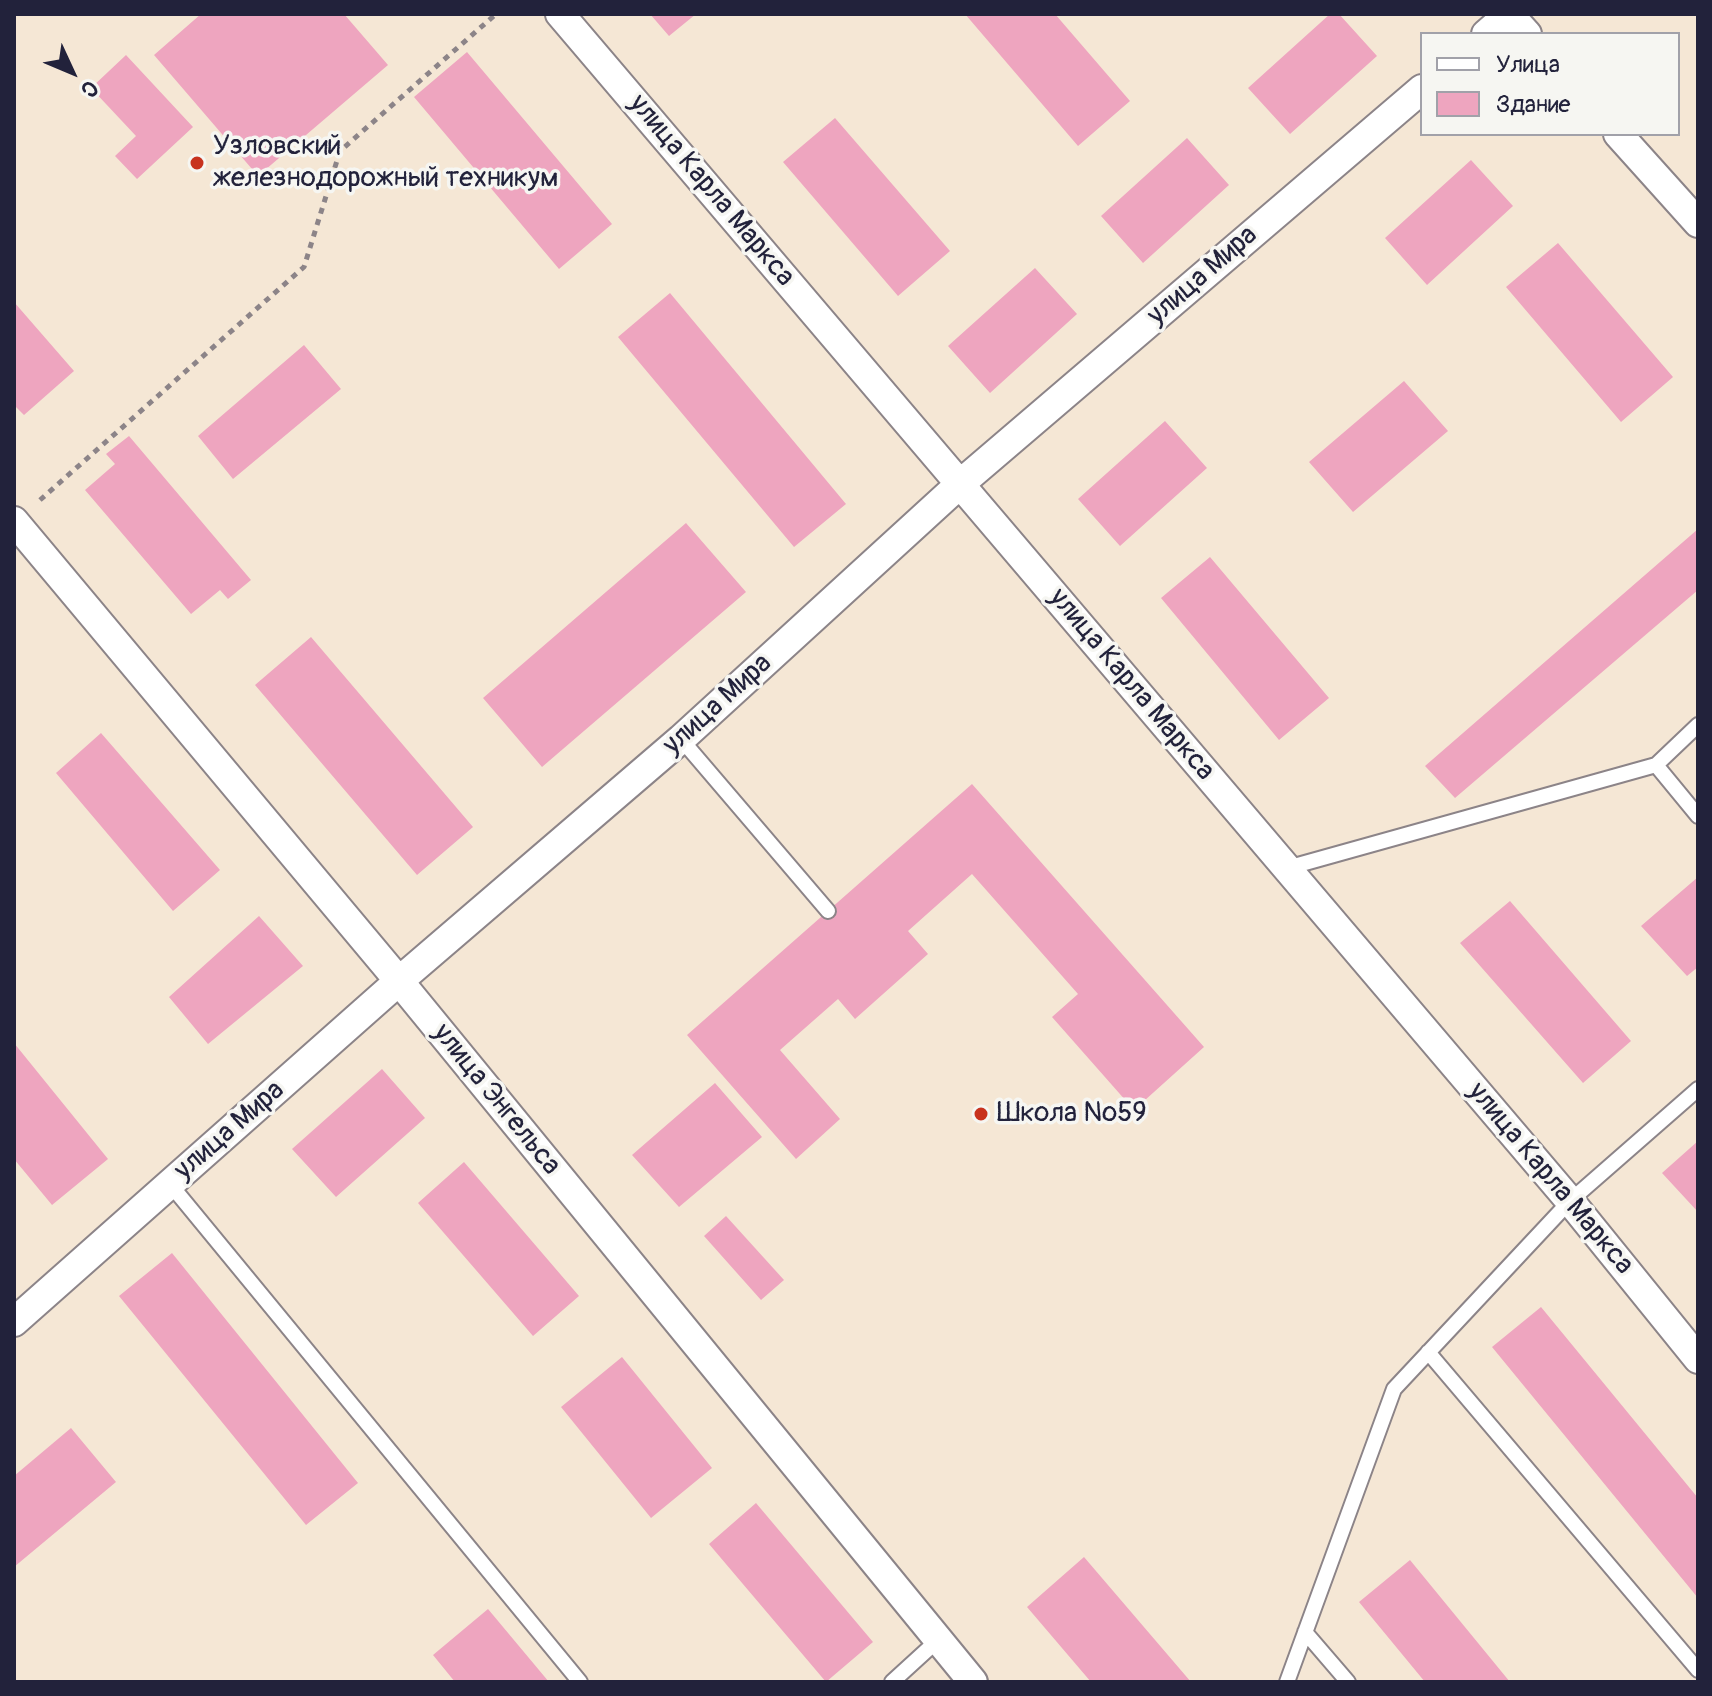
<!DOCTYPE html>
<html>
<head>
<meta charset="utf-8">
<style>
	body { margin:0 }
	#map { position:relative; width:1712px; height:1696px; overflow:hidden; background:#f5e7d5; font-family:Pangolin,sans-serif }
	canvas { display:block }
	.frame { position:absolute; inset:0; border:16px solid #22223b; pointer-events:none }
	.legend { position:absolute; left:1420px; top:32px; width:260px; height:104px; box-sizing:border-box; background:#f6f6f2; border:2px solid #a1a1a9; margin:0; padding:10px 14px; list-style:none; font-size:24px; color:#22223b }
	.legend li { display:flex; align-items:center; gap:16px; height:40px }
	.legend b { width:40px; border:2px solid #a1a1a9 }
	.north { position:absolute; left:32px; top:32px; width:80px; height:80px; -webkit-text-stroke:6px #f6f6f2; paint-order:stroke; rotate:134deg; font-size:22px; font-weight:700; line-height:32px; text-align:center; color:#22223b }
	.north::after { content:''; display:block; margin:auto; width:28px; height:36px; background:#22223b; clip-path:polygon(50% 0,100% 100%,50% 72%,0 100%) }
</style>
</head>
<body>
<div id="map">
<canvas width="1712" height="1696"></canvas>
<div class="frame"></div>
<ul class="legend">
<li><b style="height:10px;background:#fff"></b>Улица</li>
<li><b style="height:22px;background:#eea5bf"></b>Здание</li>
</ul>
<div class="north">С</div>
</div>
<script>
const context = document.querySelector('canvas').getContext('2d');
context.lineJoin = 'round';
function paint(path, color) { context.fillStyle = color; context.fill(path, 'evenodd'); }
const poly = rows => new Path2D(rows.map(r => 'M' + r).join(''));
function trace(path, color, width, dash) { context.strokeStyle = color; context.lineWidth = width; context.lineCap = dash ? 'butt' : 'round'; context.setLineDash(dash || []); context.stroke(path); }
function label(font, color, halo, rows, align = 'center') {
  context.font = font + ' Pangolin,sans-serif'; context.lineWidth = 7; context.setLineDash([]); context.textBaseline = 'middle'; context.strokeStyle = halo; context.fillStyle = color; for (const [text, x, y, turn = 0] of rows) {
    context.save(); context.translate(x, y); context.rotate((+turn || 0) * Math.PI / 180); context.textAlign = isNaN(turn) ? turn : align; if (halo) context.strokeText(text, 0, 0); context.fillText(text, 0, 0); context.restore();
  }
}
paint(poly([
	[201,14,344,14,388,65,258,176,154,55],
	[650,14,696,14,669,36],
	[965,14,1055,14,1130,101,1078,146],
	[1330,14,1339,14,1377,56,1290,134,1248,88],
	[467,52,612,224,559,269,414,97],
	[126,55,193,127,137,179,115,156,136,136,91,88],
	[835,118,950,251,898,296,783,162],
	[1187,138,1229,185,1143,263,1101,216],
	[1471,160,1513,206,1427,285,1385,238],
	[1558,243,1673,377,1621,422,1506,287],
	[1035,268,1077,314,990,393,948,346],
	[670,293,846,504,794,547,618,337],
	[14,302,74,371,24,415,14,405],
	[304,345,341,389,233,479,198,436],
	[1404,381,1448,431,1353,512,1309,462],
	[1165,421,1207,468,1120,546,1078,499],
	[129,436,251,580,228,599,220,590,191,614,85,490,115,464,106,454],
	[686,523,746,592,542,767,483,698],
	[1698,529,1698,590,1455,798,1425,766],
	[1210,557,1329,698,1279,740,1161,598],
	[311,637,473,827,417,875,255,685],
	[101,733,220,870,173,911,56,773],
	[972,784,1204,1047,1134,1110,1052,1017,1078,994,972,874,908,931,928,954,855,1019,838,999,780,1050,840,1119,796,1159,687,1035],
	[1698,877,1698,967,1687,976,1641,926],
	[1510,901,1631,1041,1583,1083,1460,943],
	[259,916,303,966,208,1044,169,997],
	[14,1043,108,1159,52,1205,14,1159],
	[382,1069,425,1118,336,1197,292,1149],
	[715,1083,762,1137,679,1207,632,1155],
	[1698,1141,1698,1212,1662,1173],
	[464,1162,579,1296,533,1336,418,1203],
	[726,1216,784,1280,761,1300,704,1236],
	[172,1253,358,1483,306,1525,119,1296],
	[1541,1307,1698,1498,1698,1598,1492,1347],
	[622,1357,712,1468,651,1518,561,1407],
	[71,1428,116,1482,14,1567,14,1476],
	[756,1503,873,1642,826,1682,709,1544],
	[1084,1557,1191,1682,1091,1682,1027,1607],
	[1410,1560,1510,1682,1425,1682,1359,1602],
	[488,1609,549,1682,455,1682,433,1655]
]), '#eea5bf');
const lane = poly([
	[681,739,828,911],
	[1656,765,1698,816],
	[1287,868,1656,765,1698,725],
	[170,1184,580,1682],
	[1428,1352,1698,1670],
	[1305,1632,1348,1682],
	[892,1682,938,1640],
	[1287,1682,1394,1389,1570,1201,1698,1089]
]);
const street = poly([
	[560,14,1570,1201,1698,1359],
	[1509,14,1527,34],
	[1486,34,1509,14],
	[1618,134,1698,223],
	[14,521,399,981,973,1682],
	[14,1322,399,981,681,739,960,484,1422,89]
]);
trace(lane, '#8c8488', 18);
trace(street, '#8c8488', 32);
trace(poly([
	[40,500,304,267,340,151,496,14]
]), '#8c8488', 5, [6, 6]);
trace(lane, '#fff', 14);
trace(street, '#fff', 28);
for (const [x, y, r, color] of [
	[197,163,8,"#c8321e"],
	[981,1114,8,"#c8321e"]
]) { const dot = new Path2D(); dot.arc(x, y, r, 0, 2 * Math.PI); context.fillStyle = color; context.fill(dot); trace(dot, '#f6f6f2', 3); }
label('28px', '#22223b', '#f6f6f2', [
	["Узловский",213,147],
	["железнодорожный техникум",213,179],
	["Школа №59",997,1114]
], 'left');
label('28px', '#22223b', '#f6f6f2', [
	["улица Карла Маркса",711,191,50],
	["улица Мира",1203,276,-41],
	["улица Карла Маркса",1131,685,50],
	["улица Мира",718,705,-42],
	["улица Энгельса",496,1100,51],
	["улица Мира",230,1131,-41],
	["улица Карла Маркса",1550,1179,50]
]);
</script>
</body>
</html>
